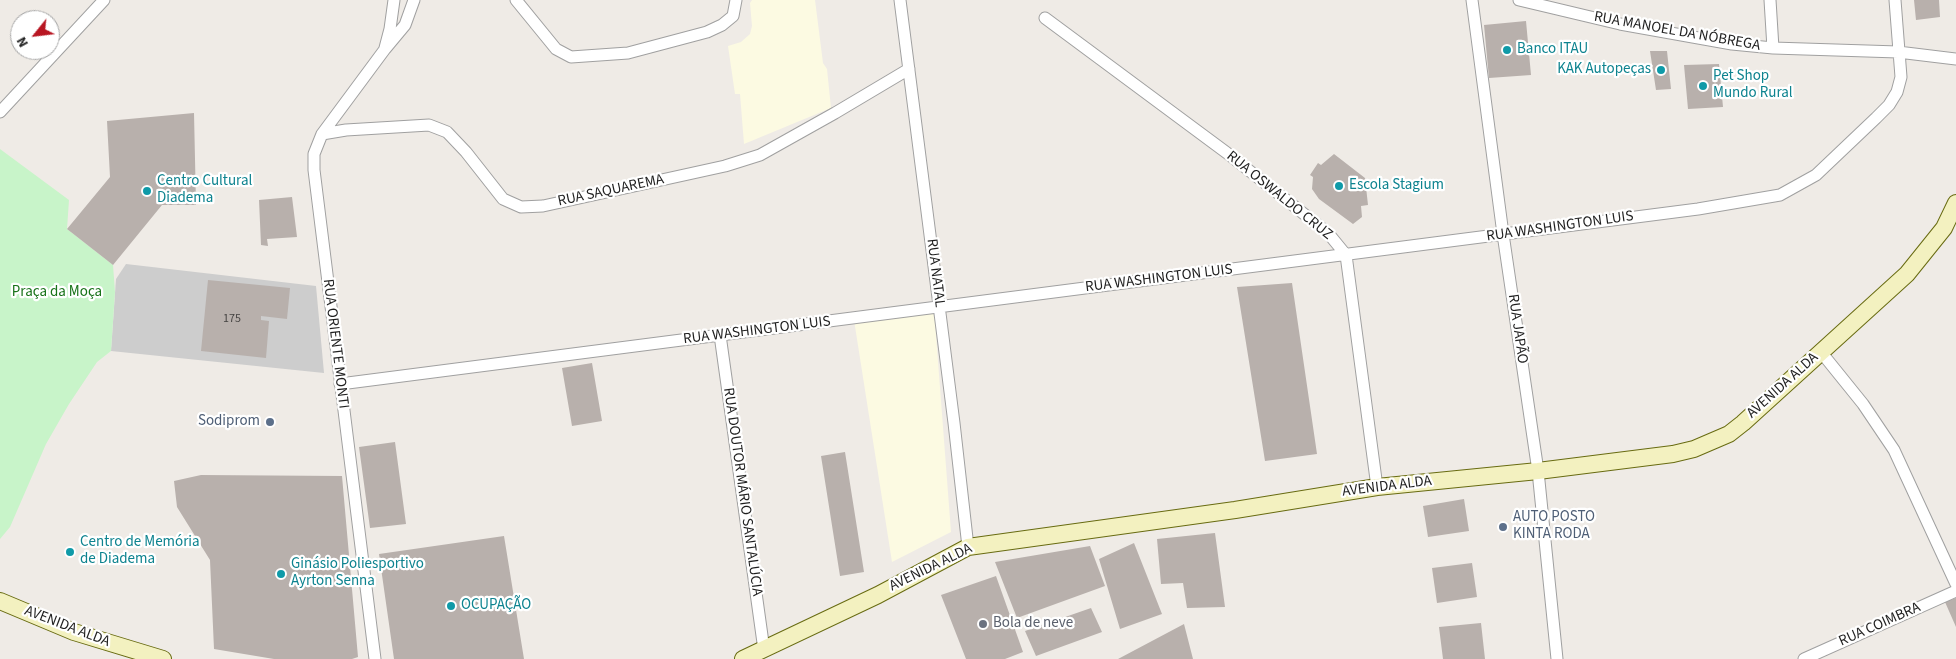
<!DOCTYPE html>
<html>
<head>
<meta charset="utf-8">
<style>
	body { margin:0 }
	#map { position:relative; width:1956px; height:659px; overflow:hidden; background:#efebe6; font-family:"Source Sans 3",sans-serif }
	canvas { display:block }
	.north { position:absolute; left:10px; top:10px; width:50px; height:50px; box-sizing:border-box; background:#fff; border:1px solid #a5a5a5; border-radius:50%; rotate:241deg; font-size:14px; font-weight:700; line-height:20px; text-align:center; color:#1f1f1f }
	.north::after { content:''; display:block; margin:auto; width:18px; height:22px; background:#b81622; clip-path:polygon(50% 0,100% 100%,50% 72%,0 100%) }
</style>
</head>
<body>
<div id="map">
<canvas width="1956" height="659"></canvas>
<div class="north">N</div>
</div>
<script>
const context = document.querySelector('canvas').getContext('2d');
context.lineJoin = 'round';
function paint(path, color) { context.fillStyle = color; context.fill(path, 'evenodd'); }
const poly = rows => new Path2D(rows.map(r => 'M' + r).join(''));
function trace(path, color, width, dash) { context.strokeStyle = color; context.lineWidth = width; context.lineCap = dash ? 'butt' : 'round'; context.setLineDash(dash || []); context.stroke(path); }
function label(font, color, halo, rows, align = 'center') {
  context.font = font + ' "Source Sans 3",sans-serif'; context.lineWidth = 4.5; context.setLineDash([]); context.textBaseline = 'middle'; context.strokeStyle = halo; context.fillStyle = color; for (const [text, x, y, turn = 0] of rows) {
    context.save(); context.translate(x, y); context.rotate((+turn || 0) * Math.PI / 180); context.textAlign = isNaN(turn) ? turn : align; if (halo) context.strokeText(text, 0, 0); context.fillText(text, 0, 0); context.restore();
  }
}
paint(poly([
	[752,0,815,0,823,63,827,69,831,108,744,144,740,94,735,94,728,46,741,42,750,34,752,26,750,3],
	[934,309,951,532,892,562,854,320]
]), '#fcfae2');
paint(poly([
	[126,264,316,286,324,373,111,351,116,279]
]), '#cdcdcd');
paint(poly([
	[0,149,69,200,67,229,113,265,115,292,111,351,97,362,69,404,46,444,10,527,0,539]
]), '#c8f4c9');
paint(poly([
	[1914,0,1939,0,1940,17,1916,20],
	[1526,21,1531,75,1489,78,1484,25],
	[1650,51,1667,51,1671,89,1656,90],
	[1719,64,1723,107,1688,109,1684,65],
	[194,113,196,205,162,205,113,265,67,229,110,177,107,121],
	[1334,154,1365,178,1368,205,1361,206,1362,217,1353,224,1319,199,1312,189,1313,177,1310,175,1318,163,1321,165],
	[292,197,297,237,267,239,268,246,261,245,259,200],
	[208,280,290,288,287,319,261,316,261,320,269,321,266,358,201,351],
	[1292,283,1317,454,1265,461,1237,287],
	[592,363,602,421,572,426,562,368],
	[395,442,406,524,370,528,359,447],
	[845,452,864,572,840,576,821,456],
	[201,475,342,476,358,657,352,659,274,659,214,649,210,560,177,507,174,481],
	[1464,499,1469,531,1428,537,1423,506],
	[1215,533,1225,607,1187,608,1183,583,1161,584,1157,539],
	[504,536,524,659,394,659,379,554],
	[1134,543,1162,614,1120,629,1099,559],
	[1090,546,1105,586,1017,618,995,562],
	[1472,563,1477,597,1437,603,1432,568],
	[996,576,1023,652,1005,659,966,659,941,595],
	[1956,598,1956,627,1945,602],
	[1091,608,1102,632,1036,656,1025,631],
	[1481,623,1485,659,1443,659,1439,627],
	[1184,624,1193,659,1118,659]
]), '#b8b0ac');
const street = poly([
	[516,0,556,49,571,57,628,53,707,32,722,25,733,16,736,0],
	[900,0,954,423,968,547],
	[1472,0,1503,234,1538,471,1557,659],
	[1519,0,1620,24,1732,44,1773,48,1898,52,1956,59],
	[1770,0,1773,48],
	[1045,18,1227,153,1328,233,1346,255,1377,487],
	[385,48,390,29,394,0],
	[0,112,104,0],
	[322,134,346,130,429,125,447,132,466,152,503,199,521,207,543,206,725,166,760,155,835,113,909,69],
	[720,335,764,650],
	[1821,352,1863,404,1894,450,1956,584],
	[340,384,1698,209,1780,195,1816,175,1876,118,1889,105,1897,92,1901,77,1895,0],
	[375,659,314,170,314,154,322,134,385,49,405,25,414,0],
	[1804,659,1956,591]
]);
const secondary = poly([
	[0,601,74,632,163,659],
	[743,659,878,595,968,547,1235,510,1377,487,1538,471,1673,454,1694,449,1729,434,1743,423,1907,274,1944,228,1956,203]
]);
trace(street, '#a0a0a0', 13);
trace(secondary, '#686b11', 18);
trace(street, '#fff', 11);
trace(secondary, '#f3f1c0', 16);
for (const [x, y, r, color] of [
	[1507,50,5,"#0f9aa8"],
	[1661,70,5,"#0f9aa8"],
	[1703,86,5,"#0f9aa8"],
	[1339,186,5,"#0f9aa8"],
	[147,191,5,"#0f9aa8"],
	[270,422,5,"#5c6f8a"],
	[1503,527,5,"#5c6f8a"],
	[70,552,5,"#0f9aa8"],
	[281,574,5,"#0f9aa8"],
	[451,606,5,"#0f9aa8"],
	[983,624,5,"#6b7280"]
]) { const dot = new Path2D(); dot.arc(x, y, r, 0, 2 * Math.PI); context.fillStyle = color; context.fill(dot); trace(dot, '#fff', 2); }
label('12px', '#454342', null, [
	["175",232,319]
]);
label('15px', '#1f1f1f', '#fff', [
	["RUA MANOEL DA NÓBREGA",1677,32,10],
	["RUA SAQUAREMA",611,191,-12],
	["RUA OSWALDO CRUZ",1279,196,39],
	["RUA WASHINGTON LUIS",1560,227,-8],
	["RUA NATAL",935,273,83],
	["RUA WASHINGTON LUIS",1159,279,-7],
	["RUA JAPÃO",1517,329,82],
	["RUA WASHINGTON LUIS",757,331,-7],
	["RUA ORIENTE MONTI",335,344,83],
	["AVENIDA ALDA",1783,386,-42],
	["AVENIDA ALDA",1387,487,-7],
	["RUA DOUTOR MÁRIO SANTALÚCIA",742,492,82],
	["AVENIDA ALDA",931,568,-26],
	["RUA COIMBRA",1880,625,-24],
	["AVENIDA ALDA",67,627,21]
]);
label('15px', '#0d838f', '#fff', [
	["Banco ITAU",1517,50],
	["KAK Autopeças",1651,70,"right"],
	["Pet Shop",1713,77],
	["Mundo Rural",1713,94],
	["Centro Cultural",157,182],
	["Diadema",157,199],
	["Escola Stagium",1349,186],
	["Centro de Memória",80,543],
	["de Diadema",80,560],
	["Ginásio Poliesportivo",291,565],
	["Ayrton Senna",291,582],
	["OCUPAÇÃO",461,606]
], 'left');
label('15px', '#187219', '#fff', [
	["Praça da Moça",57,293]
]);
label('15px', '#4e5e75', '#fff', [
	["Sodiprom",260,422],
	["AUTO POSTO",1513,518,"left"],
	["KINTA RODA",1513,535,"left"]
], 'right');
label('15px', '#5b616d', '#fff', [
	["Bola de neve",993,624]
], 'left');
</script>
</body>
</html>
